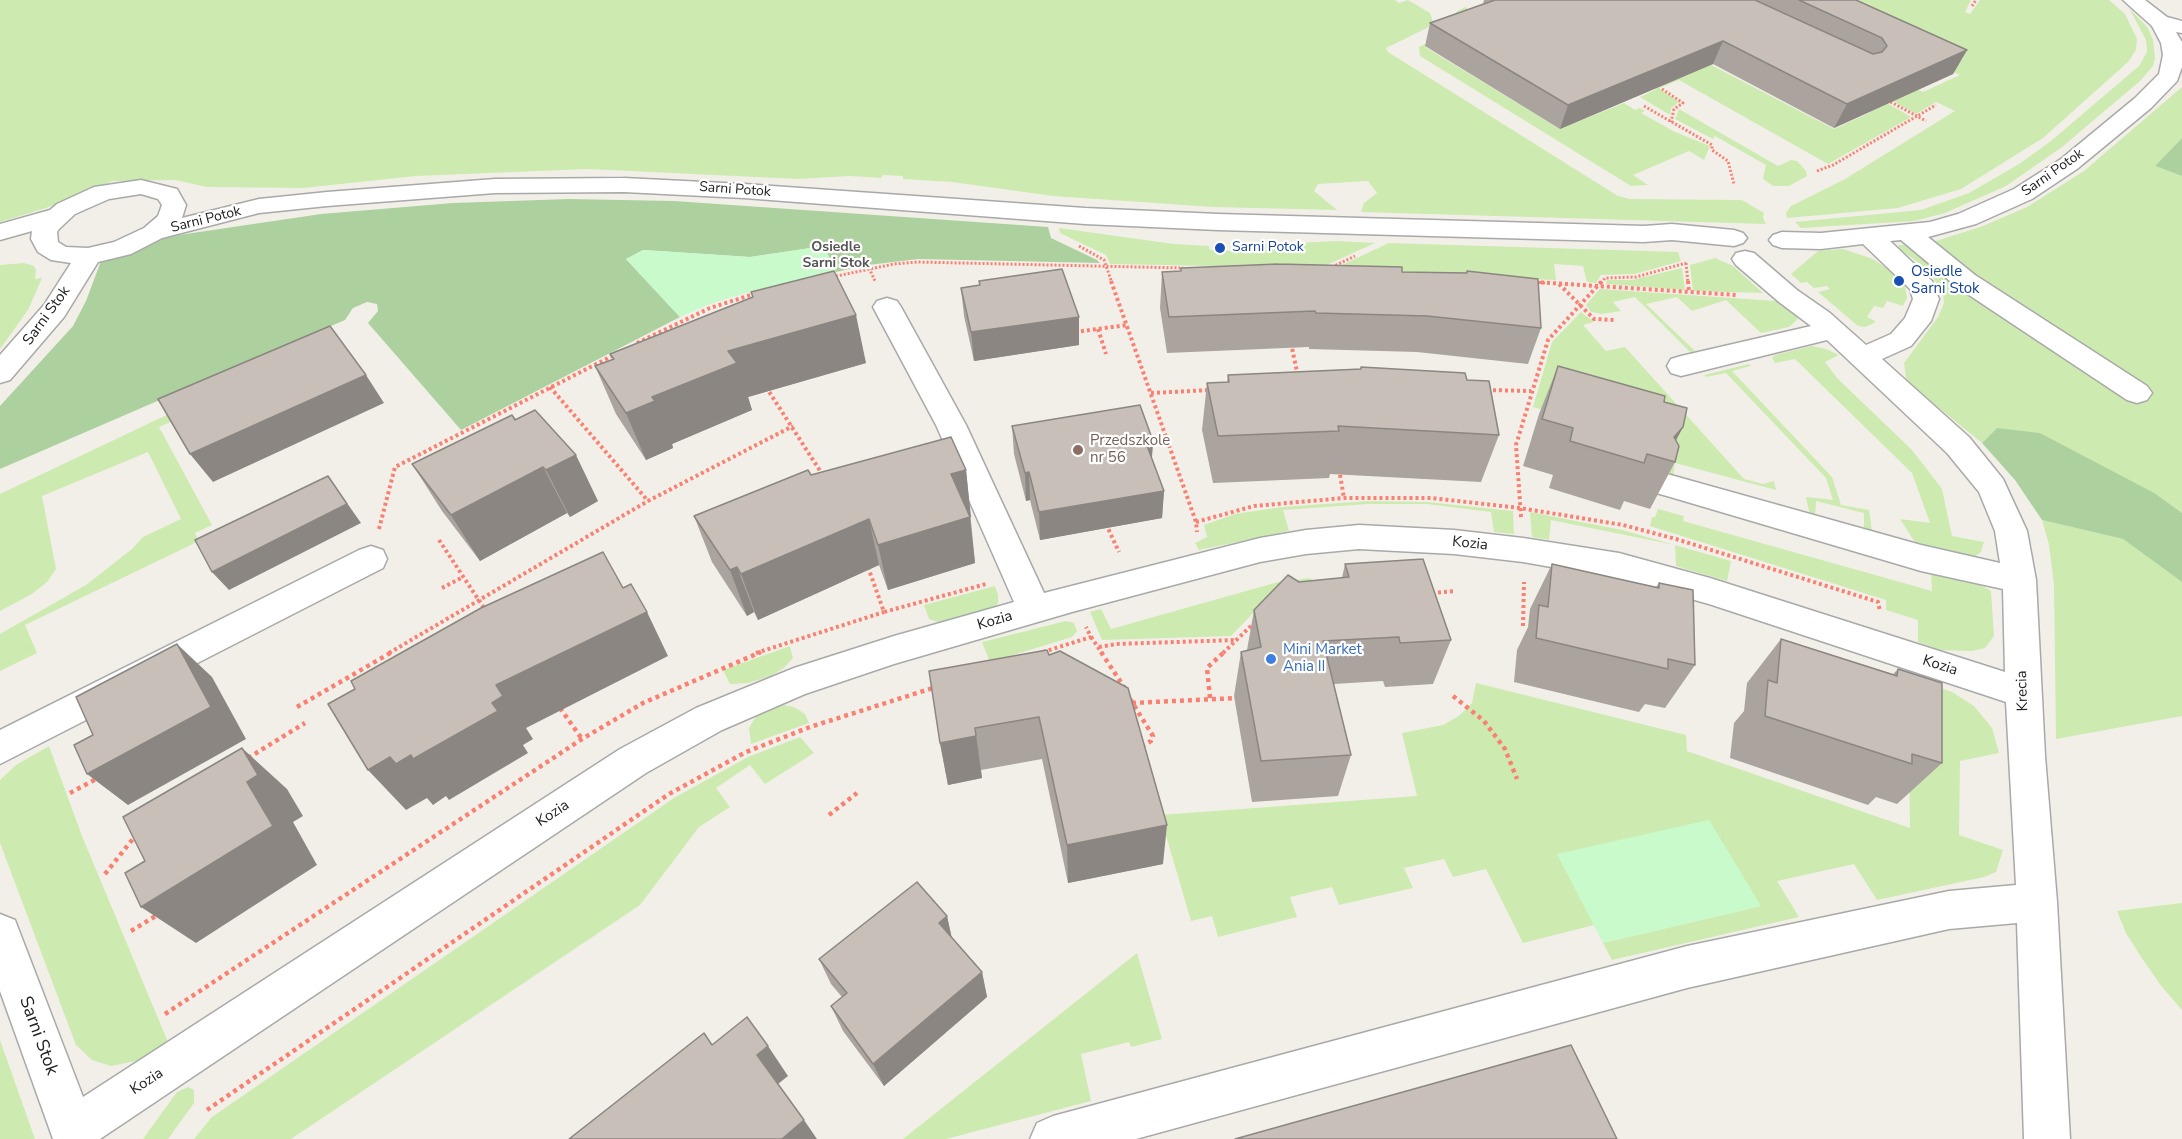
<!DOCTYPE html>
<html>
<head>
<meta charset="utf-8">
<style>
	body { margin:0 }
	canvas { display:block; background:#f2efe9 }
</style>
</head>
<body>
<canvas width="2182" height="1139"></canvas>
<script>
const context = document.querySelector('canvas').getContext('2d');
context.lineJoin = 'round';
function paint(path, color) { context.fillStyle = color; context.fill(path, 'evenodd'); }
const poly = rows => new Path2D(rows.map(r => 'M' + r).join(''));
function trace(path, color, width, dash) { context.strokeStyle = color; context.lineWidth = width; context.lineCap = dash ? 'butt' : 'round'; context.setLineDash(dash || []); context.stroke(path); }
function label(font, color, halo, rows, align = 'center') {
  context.font = font + ' "Nunito Sans",sans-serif'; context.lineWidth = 4.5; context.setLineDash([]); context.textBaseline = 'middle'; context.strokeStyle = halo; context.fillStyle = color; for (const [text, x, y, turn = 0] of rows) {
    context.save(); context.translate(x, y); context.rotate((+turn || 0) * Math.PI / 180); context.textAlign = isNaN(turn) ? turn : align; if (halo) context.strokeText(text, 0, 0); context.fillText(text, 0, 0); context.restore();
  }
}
paint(poly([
	[0,0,1395,0,1399,3,1408,0,1430,13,1433,22,1427,28,1386,48,1388,52,1602,186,1618,196,1630,199,1742,200,1764,213,1763,218,1766,224,1361,212,1364,203,1377,193,1368,181,1318,184,1314,191,1337,210,1213,207,1053,196,952,182,903,179,903,176,883,175,881,178,850,176,798,179,588,169,416,176,303,188,207,187,175,180,113,181,46,208,0,222],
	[1650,0,1834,72,1911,117,1828,164,1679,80,1659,88,1679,102,1671,108,1670,115,1640,97,1657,89,1614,65,1669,43,1834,129,1871,112],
	[1799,0,1971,0,1965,12,1970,14,1980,0,2109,0,2125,14,2137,39,2136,50,2128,62,2043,138,1961,189,1898,208,1787,218,1786,213,1791,206,1845,179,1955,111,1936,102,1916,114,1852,78,1876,74,1923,92,1960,75],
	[1465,7,1482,17,1425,47,1560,129,1624,103,1635,110,1640,108,1645,111,1641,113,1673,131,1710,146,1704,160,1689,151,1633,175,1648,185,1631,186,1420,56,1419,47,1469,22,1456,12],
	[2129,8,2148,28,2153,40,2155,58,2153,66,2140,81,2062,147,2006,186,1945,213,1914,221,1801,228,1795,222,1921,210,1969,193,2019,164,2051,141,2139,66,2147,52,2146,40],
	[2182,87,2182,138,2155,166,2182,176,2182,513,2156,494,1997,428,1982,443,1912,386,1906,378,1904,363,1938,317,1944,303,1943,293,1927,269,1898,248,1899,245,1936,241,1983,226,2027,207,2084,171],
	[1679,109,1778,166,1791,160,1797,161,1806,171,1807,176,1789,186,1773,186,1763,179,1766,165,1715,136,1713,139,1675,119],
	[1059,228,1174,244,1209,246,1210,250,1233,251,1234,246,1337,241,1375,243,1320,268,1110,264,1106,255,1060,233],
	[1389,243,1678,252,1681,261,1635,274,1601,275,1596,283,1587,282,1583,266,1554,264,1556,280,1331,270],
	[1843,249,1873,259,1899,276,1905,286,1907,298,1903,306,1887,301,1883,308,1874,306,1867,317,1875,321,1874,323,1865,327,1858,326,1818,292,1830,289,1827,286,1814,288,1807,282,1801,283,1791,274,1818,251],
	[1715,258,1733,266,1763,293,1693,291,1690,265],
	[24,263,34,266,36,270,35,279,42,278,28,310,0,349,0,265],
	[1682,268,1685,290,1606,284,1607,280,1632,280],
	[1600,289,1776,301,1792,311,1798,319,1789,327,1761,333,1726,300,1692,311,1677,297,1646,304,1695,351,1690,352,1635,297,1613,302,1621,311,1602,314,1591,312,1586,305],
	[1581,312,1594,322,1583,325,1606,351,1625,347,1744,479,1763,484,1774,481,1776,490,1675,463,1673,476,1668,474,1648,440,1533,407,1552,342],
	[1812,346,1826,349,1839,355,1825,362,1838,379,1911,449,1926,468,1942,489,1952,536,1984,542,1981,552,1974,557,1928,550,1914,541,1900,519,1930,523,1912,473,1795,359,1775,363,1772,358,1775,355],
	[1749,364,1751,366,1732,371,1832,477,1841,505,1869,510,1872,531,1864,531,1864,513,1816,501,1815,519,1810,516,1806,497,1833,500,1826,478,1726,373,1706,377,1704,375],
	[190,404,200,409,159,427,212,525,195,533,199,541,25,625,37,653,0,671,0,634,86,585,132,549,143,537,181,519,148,452,42,496,56,569,47,582,32,594,0,611,0,494],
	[1368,501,1427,502,1513,511,1514,534,1494,532,1491,512,1427,504,1368,504,1283,510,1289,531,1199,550,1195,543,1207,537,1204,525,1235,514,1282,507],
	[1658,509,1684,516,1683,521,1932,591,1931,570,1975,582,1991,591,1994,636,1985,648,1972,651,1940,650,1918,642,1918,620,1886,610,1886,600,1650,526,1652,517,1655,517],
	[1530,512,1622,530,1731,561,1727,581,1676,566,1675,545,1551,520,1549,540,1532,537],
	[2042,520,2123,539,2182,582,2182,716,2056,739,2054,585,2049,545],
	[1311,578,1318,599,1258,608,1231,636,1102,640,1090,612,1101,609,1111,629,1278,582],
	[995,586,998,595,998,603,993,610,941,623,929,619,924,605],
	[1066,621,1074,623,1077,631,1072,637,990,662,982,642],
	[790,646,793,658,784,668,771,676,748,683,730,684,723,670],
	[1904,675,1952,692,1974,706,1992,728,1999,753,1960,761,1959,835,2003,850,1996,872,1984,877,1877,900,1854,864,1777,881,1799,917,1612,960,1603,943,1761,906,1558,854,1594,925,1523,943,1486,869,1453,877,1444,859,1404,868,1413,888,1339,905,1332,887,1290,897,1297,917,1218,937,1212,916,1191,921,1160,815,1417,796,1402,733,1443,725,1459,716,1472,703,1476,683,1686,735,1687,751,1910,828,1908,689],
	[784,705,794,707,805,714,809,723,751,744,749,728,759,711],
	[800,737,814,753,765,784,750,765,716,788,730,807,699,827,640,905,291,1139,194,1139,212,1117,674,798,748,757],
	[49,746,82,836,170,1047,141,1060,111,1066,92,1060,76,1045,0,843,0,780,16,765],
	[2182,903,2182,1010,2162,987,2141,957,2126,933,2117,911],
	[1137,953,1162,1039,1131,1047,1129,1042,1081,1054,1091,1101,946,1139,903,1139],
	[0,1040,35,1139,0,1139],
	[188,1087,194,1090,194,1103,168,1139,143,1139,177,1092]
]), '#cdebb0');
paint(poly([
	[2182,138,2182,176,2155,166],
	[569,199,674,201,1048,227,1051,238,1097,260,1100,263,918,259,868,265,836,272,824,246,750,257,643,250,626,259,680,317,461,430,368,323,378,311,377,304,367,302,353,308,345,320,0,469,0,406,73,326,86,301,101,261,110,252,152,239,321,214,453,203],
	[1997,428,2040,433,2156,494,2182,513,2182,582,2123,539,2042,520,2015,480,1982,443]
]), '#add19e');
paint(poly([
	[824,246,836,272,752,291,707,305,680,317,626,259,644,250,750,257],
	[1709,820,1761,906,1603,943,1557,854]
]), '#c8facc');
const minor = poly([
	[2123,0,2145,0,2167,17,2182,21,2182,33,2176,32,2182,42,2182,67,2177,81,2151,108,2077,169,2032,199,1976,224,1928,237,1975,275,2147,386,2152,393,2147,400,2137,403,2127,400,1957,287,1901,240,1890,241,1932,281,1939,299,1931,321,1911,346,1882,359,1969,437,2003,479,2027,531,2036,580,2045,756,2057,902,2070,1139,2024,1139,2017,923,1949,929,1687,988,1136,1139,1030,1139,1037,1123,1053,1116,1687,946,1949,891,2016,885,2006,702,1709,604,1619,579,1523,562,1454,554,1359,549,1306,554,1260,562,1072,612,894,664,805,694,722,730,646,773,100,1139,53,1139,0,991,0,914,15,920,83,1097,620,749,696,708,794,668,894,636,1014,602,936,425,873,307,877,301,887,298,897,301,901,307,966,425,1044,593,1260,538,1306,530,1359,525,1454,530,1523,538,1619,553,1710,578,2005,672,2003,589,1921,571,1667,496,1656,493,1651,485,1656,477,1667,474,1921,545,2000,563,1995,531,1979,492,1947,453,1827,340,1681,376,1671,373,1667,366,1671,359,1681,356,1811,326,1779,302,1736,265,1732,259,1736,253,1745,251,1754,253,1797,290,1830,313,1866,345,1891,334,1905,318,1913,299,1910,289,1863,244,1821,249,1782,248,1773,245,1769,240,1773,235,1782,232,1821,233,1930,222,1958,214,2014,189,2061,159,2135,98,2159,74,2163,55,2161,43,2152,26,2123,0],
	[624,178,744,184,1085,208,1218,214,1644,226,1672,224,1734,230,1743,233,1747,238,1743,243,1734,246,1672,240,1644,242,1218,230,1085,224,744,198,624,192,495,193,327,206,259,213,162,238,131,254,98,262,64,317,10,380,0,383,0,355,44,305,71,263,51,260,38,252,31,239,32,231,0,240,0,224,50,210,57,204,94,187,141,180,177,189,186,205,182,218,259,199,327,192,495,179,624,178],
	[141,194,158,199,162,205,158,216,144,228,114,242,88,248,66,247,58,242,57,232,59,229,75,214,109,199,141,194],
	[371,546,383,550,387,559,383,568,0,764,0,730,359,550,371,546]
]);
trace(minor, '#a9a9a9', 3);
trace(poly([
	[1972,6,1976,0],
	[1662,89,1683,103,1674,109,1671,122],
	[1887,100,1926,121],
	[1644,106,1712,145,1712,150,1728,161,1734,184],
	[1817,171,1833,165,1936,105],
	[1079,246,1104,260,1112,283],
	[1686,263,1688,283],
	[1332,267,1355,256],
	[869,268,875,281],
	[832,277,894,264,917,262,1183,268],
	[1535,282,1545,283],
	[1601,283,1605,278,1636,277,1686,263]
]), '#fa8072', 3, [2, 2]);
trace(poly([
	[1111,281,1196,522,1197,532],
	[1688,281,1689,292],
	[1535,282,1737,295],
	[1559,284,1594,319,1615,320],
	[1098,329,1106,354],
	[1075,332,1127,325],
	[637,343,710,308,754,294],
	[1291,343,1298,377],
	[550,387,648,501],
	[766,387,824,477],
	[1487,390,1531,391],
	[1151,393,1210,390],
	[1339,469,1344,498],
	[1521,517,1516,445,1548,340,1602,281],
	[1196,522,1254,506,1344,498,1431,498,1520,508,1623,525,1676,539,1878,602,1880,611],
	[1106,524,1119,552],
	[379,529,395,467,614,355],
	[439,540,486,611],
	[868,567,884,612,986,584],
	[442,588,463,577],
	[1432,593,1455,591],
	[1523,626,1524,582],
	[1091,637,1102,653],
	[1099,647,1116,644,1236,640],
	[1043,652,1091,637,1086,627],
	[389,653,648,501,793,426],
	[756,653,884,612],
	[1223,653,1254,623]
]), '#fa8072', 4, [3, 3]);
trace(poly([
	[1101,652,1124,687],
	[1453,696,1484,721,1505,749,1517,779],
	[1210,698,1207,668,1224,652],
	[1130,699,1153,736,1151,741,1140,747],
	[1132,703,1238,698],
	[297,707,392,652],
	[560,708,582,739],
	[248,758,305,723],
	[70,793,98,778],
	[829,815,857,793],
	[105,874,136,835],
	[131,931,159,914],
	[165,1014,582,739,643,703,761,652],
	[207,1110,669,794,746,752,810,727,936,687]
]), '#fa8072', 4.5, [4, 4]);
paint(minor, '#fff');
paint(poly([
	[1484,0,1856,0,1967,50,1953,74,1834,128,1713,64,1560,129,1425,46,1430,23,1483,4],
	[1181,268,1466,273,1467,271,1541,328,1528,364,1417,352,1309,349,1309,347,1167,353,1160,308,1162,272,1181,271],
	[979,281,1079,345,974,361,964,316,961,288,979,285],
	[751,292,866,363,748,397,752,410,672,444,673,448,646,460,616,414,595,366,613,359,610,354,753,298],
	[1558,366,1664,402,1683,427,1676,440,1675,462,1650,509,1624,501,1620,510,1549,488,1553,475,1523,466,1539,414],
	[1361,367,1467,380,1499,435,1481,482,1330,474,1329,478,1213,483,1202,430,1207,383,1227,382,1228,375,1360,369],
	[512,415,598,501,570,517,567,513,480,561,442,511,412,464],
	[1012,426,1153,441,1152,458,1164,491,1162,518,1040,540,1030,500,1026,501,1014,454],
	[966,470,975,563,888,590,879,565,758,620,754,612,747,616,712,562,694,516,811,475],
	[1345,564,1451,640,1433,684,1385,687,1383,681,1334,684,1351,755,1338,796,1252,802,1234,696,1241,652,1247,650,1254,610,1299,582,1342,578],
	[1552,564,1656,587,1659,583,1695,665,1665,708,1645,704,1639,712,1514,682,1517,650,1528,627,1530,609],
	[1781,639,1893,674,1898,669,1942,763,1897,804,1876,797,1868,805,1730,758,1734,723,1744,711,1747,683],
	[1047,650,1163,864,1068,883,1042,759,981,770,982,778,948,785,940,743],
	[947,916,951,936,982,972,987,997,884,1086,843,1031,831,1006,842,997,831,984,819,959]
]), '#aba49e');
paint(poly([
	[1723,41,1713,64,1560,129,1568,105],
	[1967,50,1953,74,1834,128,1847,104],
	[856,315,866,363,748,397,752,410,672,444,673,448,646,460,626,413,728,351],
	[1079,317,1079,345,974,361,971,332],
	[366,375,384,403,213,482,190,454],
	[1683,427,1666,459,1674,437],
	[1153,441,1151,469,1146,443],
	[576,455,598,501,570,517,546,470],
	[543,467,567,513,480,561,451,515],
	[966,470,971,517,957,521,951,474],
	[1029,472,1030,500,1026,501,1025,473],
	[328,476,361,523,229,590,212,572],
	[1164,491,1162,518,1040,540,1039,512],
	[970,517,975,563,888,590,878,545],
	[869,519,879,565,758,620,741,574],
	[737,567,754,612,747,616,730,570],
	[647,612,668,656,526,728,533,739,523,745,528,753,449,800,446,796,433,805,427,798,406,810,368,770,390,757,496,685],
	[177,644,212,677,246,739,128,805,87,774],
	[975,728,982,778,948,785,940,743],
	[242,748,287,789,303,816,293,822,317,865,196,943,141,907],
	[1167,825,1163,864,1068,883,1067,845],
	[947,916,953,943,939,923],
	[982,972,987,997,884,1086,873,1064],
	[768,1046,788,1076,778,1084,757,1055],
	[804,1120,817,1139,782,1139]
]), '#8b8681');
const building = poly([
	[1495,0,1755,0,1873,54,1882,52,1887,46,1882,38,1799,0,1856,0,1967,50,1847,104,1723,41,1568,105,1430,23,1495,0],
	[1278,264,1402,267,1402,272,1467,273,1467,271,1538,279,1541,328,1427,316,1316,313,1315,311,1169,317,1162,272,1181,271,1181,268,1278,264],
	[1062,269,1079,317,971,332,961,288,980,285,979,281,1062,269],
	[834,271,856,315,728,351,737,363,652,397,655,401,626,413,595,366,614,359,610,354,753,297,751,292,834,271],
	[330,326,366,375,190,454,158,399,330,326],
	[1558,366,1665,396,1664,402,1687,408,1683,427,1674,437,1679,446,1675,462,1647,454,1644,463,1570,441,1573,428,1542,419,1558,366],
	[1361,367,1465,373,1467,380,1489,381,1499,435,1338,426,1339,431,1218,436,1207,383,1229,382,1228,375,1361,369,1361,367],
	[1140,405,1153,441,1146,443,1164,491,1039,512,1029,472,1025,473,1012,426,1140,405],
	[535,410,576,455,546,470,543,467,451,515,412,464,512,415,515,420,535,410],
	[951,437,966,470,951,474,970,517,878,545,869,519,741,574,737,567,730,570,694,516,808,470,811,475,951,437],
	[328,476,347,504,212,572,195,540,328,476],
	[603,552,623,588,631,584,647,612,496,685,503,696,492,703,498,711,413,759,411,755,396,764,390,757,368,770,328,704,355,689,351,681,481,608,603,552],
	[1423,559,1451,640,1400,643,1399,637,1323,641,1351,755,1261,761,1241,652,1261,647,1254,610,1288,575,1299,582,1349,577,1345,564,1423,559],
	[1552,564,1659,588,1659,583,1693,590,1695,665,1668,659,1668,669,1536,638,1539,605,1548,607,1552,564],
	[1781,639,1897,676,1898,669,1942,683,1942,763,1912,754,1912,764,1765,716,1768,680,1777,683,1781,639],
	[177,644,211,707,87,774,74,745,93,735,76,697,177,644],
	[1047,650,1049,655,1060,651,1128,688,1167,825,1067,845,1039,717,975,728,976,736,940,743,929,671,1047,650],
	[242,748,258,775,247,782,273,826,141,907,125,873,145,861,123,817,242,748],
	[917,882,947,916,939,923,982,972,873,1064,831,1006,847,993,819,959,917,882],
	[747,1017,768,1046,757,1055,804,1120,782,1139,569,1139,704,1033,712,1045,747,1017],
	[1571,1045,1617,1139,1235,1139,1571,1045]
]);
paint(building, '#c7bfb8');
trace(building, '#8b8681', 1.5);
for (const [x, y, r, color] of [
	[1220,248,6,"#1a4fb4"],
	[1899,281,6,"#1a4fb4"],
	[1078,450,6,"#8d6e63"],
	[1271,659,6,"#3f7fe0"]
]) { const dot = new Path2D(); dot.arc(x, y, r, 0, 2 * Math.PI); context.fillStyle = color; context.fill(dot); trace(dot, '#fff', 2); }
label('14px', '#222', '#fff', [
	["Sarni Potok",2053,173,-35],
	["Sarni Potok",735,190,4],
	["Sarni Potok",206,220,-14]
]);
label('bold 14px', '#555', '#fff', [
	["Osiedle",836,248],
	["Sarni Stok",836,264]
]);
label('14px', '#164399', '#fff', [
	["Sarni Potok",1232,248]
], 'left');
label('15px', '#164399', '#fff', [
	["Osiedle",1911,272],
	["Sarni Stok",1911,289]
], 'left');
label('15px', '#222', '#fff', [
	["Sarni Stok",47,316,-54],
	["Kozia",1470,544,6],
	["Kozia",995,621,-16],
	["Kozia",1940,666,18],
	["Krecia",2023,691,-92],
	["Kozia",553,814,-33],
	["Kozia",147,1082,-33]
]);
label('15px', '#785e54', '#fff', [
	["Przedszkole",1090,441],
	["nr 56",1090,458]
], 'left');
label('15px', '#366cbe', '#fff', [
	["Mini Market",1283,650],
	["Ania II",1283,667]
], 'left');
label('18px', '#222', '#fff', [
	["Sarni Stok",38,1036,70]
]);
</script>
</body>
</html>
